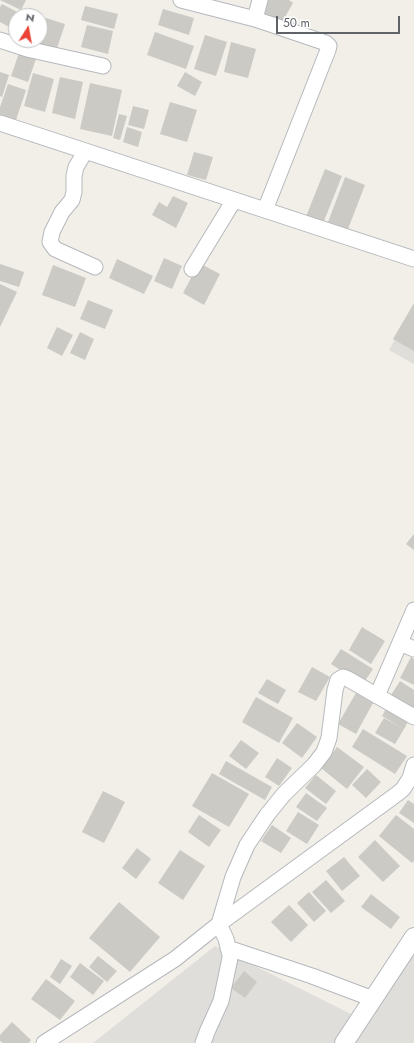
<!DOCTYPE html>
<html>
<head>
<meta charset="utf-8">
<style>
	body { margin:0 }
	#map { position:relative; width:414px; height:1043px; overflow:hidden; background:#f1efe8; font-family:Jost,sans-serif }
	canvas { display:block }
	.north { position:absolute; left:8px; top:8px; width:40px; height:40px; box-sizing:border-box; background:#fff; border:1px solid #bfc1c3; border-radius:50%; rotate:11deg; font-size:11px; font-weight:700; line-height:16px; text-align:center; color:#5f6368 }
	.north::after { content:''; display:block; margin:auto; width:14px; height:18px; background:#ea4335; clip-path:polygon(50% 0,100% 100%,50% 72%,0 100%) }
	.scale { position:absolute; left:276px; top:16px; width:124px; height:18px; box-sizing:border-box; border:2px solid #5f6368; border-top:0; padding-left:5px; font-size:12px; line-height:14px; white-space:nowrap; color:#5f6368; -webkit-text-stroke:3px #fff; paint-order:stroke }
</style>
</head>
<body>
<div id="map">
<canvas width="414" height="1043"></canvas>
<div class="north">N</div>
<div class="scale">50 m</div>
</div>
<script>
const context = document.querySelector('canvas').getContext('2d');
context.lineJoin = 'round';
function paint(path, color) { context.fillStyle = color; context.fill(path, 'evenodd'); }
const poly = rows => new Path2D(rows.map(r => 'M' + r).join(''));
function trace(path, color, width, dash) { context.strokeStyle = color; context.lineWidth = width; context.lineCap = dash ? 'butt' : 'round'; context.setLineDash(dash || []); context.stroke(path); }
paint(poly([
	[414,305,414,364,389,350],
	[414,942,414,1043,93,1043,215,946,365,1021]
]), '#e0deda');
paint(poly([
	[0,0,26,0,21,10],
	[266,0,289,0,293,3,281,24,260,12],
	[2,4,25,16,16,16,16,31,0,22,0,7],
	[85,6,118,14,114,29,81,20],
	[163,9,194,18,189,35,158,25],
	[46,18,65,24,56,51,37,45,38,40,40,40,40,35],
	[87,25,113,31,108,54,81,47],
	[155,32,194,46,186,69,147,55],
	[205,35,227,42,216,76,194,69],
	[231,42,256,49,248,78,224,72],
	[20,50,37,56,28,82,11,76],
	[0,72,9,75,2,97,0,96],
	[185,72,202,82,195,96,177,86],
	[33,73,54,79,45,112,24,106],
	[60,77,83,82,75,119,52,113],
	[90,83,122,90,112,136,80,129],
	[8,84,26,90,15,123,0,118,0,107],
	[170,102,197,110,187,142,160,134],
	[133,106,149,110,144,129,128,125],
	[119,114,127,116,120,140,113,138],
	[127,127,142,132,138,147,123,142],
	[194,152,213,157,206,180,187,175],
	[325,169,342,176,322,226,305,219],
	[345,177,365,185,348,229,328,222],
	[173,196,188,203,176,228,152,215,159,202,167,207],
	[164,258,182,266,172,289,154,281],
	[117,259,153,276,144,294,109,278],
	[199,263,220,274,204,305,183,293],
	[0,264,24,272,19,287,0,281],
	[53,265,86,278,75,307,42,295],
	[0,284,17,292,0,327],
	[88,300,113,310,105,329,80,319],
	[414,303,414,351,393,339],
	[57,327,73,335,62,356,47,348],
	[80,332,94,339,85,360,70,353],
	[414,534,414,550,406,544],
	[362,627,385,641,371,664,349,650],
	[341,649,373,669,363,684,331,664],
	[411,657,414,659,414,685,400,678],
	[312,667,330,677,316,701,298,692],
	[267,679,286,690,278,704,258,693],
	[400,681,414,690,414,710,391,695],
	[356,693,373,703,356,734,338,724],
	[256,697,293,718,279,743,242,722],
	[389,703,411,716,404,729,382,716],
	[384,718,404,729,395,744,375,733],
	[297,723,317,737,302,758,282,743],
	[363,729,407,756,395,774,352,747],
	[241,740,259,753,246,769,229,756],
	[337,747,364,767,347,789,321,768],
	[277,758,292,768,279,786,265,777],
	[226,761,272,787,265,800,219,774],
	[367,769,381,782,366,798,352,785],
	[212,773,249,794,229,827,192,806],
	[316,775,336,791,326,804,305,788],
	[103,791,125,802,104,843,82,832],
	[306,793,327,808,317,821,296,807],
	[408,800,414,804,414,823,399,813],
	[298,812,319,825,307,844,286,831],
	[199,815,221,830,209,847,188,832],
	[396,815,414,829,414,861,412,863,379,836],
	[272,825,291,838,281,853,261,841],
	[375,840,400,866,383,882,358,857],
	[137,848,151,859,136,879,122,868],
	[180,850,205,866,183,900,158,883],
	[344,857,360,876,342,891,326,871],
	[326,880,345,901,331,913,312,892],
	[309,892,326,911,314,922,297,903],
	[371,894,400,917,391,929,361,907],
	[119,902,160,937,130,972,89,938],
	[289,905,308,925,291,942,271,922],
	[98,956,117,971,107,982,89,967],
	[61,959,72,966,60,984,50,977],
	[80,963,104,981,93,995,70,977],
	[244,971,257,982,245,998,231,988],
	[46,979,75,1001,60,1020,31,999],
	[12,1022,31,1040,29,1043,3,1043,0,1041,0,1035]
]), '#cccac5');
const minor = poly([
	[181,0,255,19,326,43,329,46,328,50,265,210],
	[255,19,260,0],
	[0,40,27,49,103,66],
	[0,123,414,259],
	[85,152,76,167,74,176,74,192,72,200,62,212,52,232,50,242,55,249,95,267],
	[192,269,234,200],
	[400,643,414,649],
	[377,696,414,610],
	[228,948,312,976,373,999],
	[44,1043,175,959,219,924,397,794,403,789,410,778,414,765],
	[203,1043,207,1032,221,1001,230,958,230,955,226,939,219,924,233,877,247,845,267,815,284,794,314,765,324,752,329,738,335,690,338,680,343,677,348,679,414,717]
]);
const tertiary = poly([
	[344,1043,414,937]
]);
trace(minor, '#b5b8bc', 17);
trace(tertiary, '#b5b8bc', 20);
trace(minor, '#fff', 15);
trace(tertiary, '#fff', 18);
</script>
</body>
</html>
